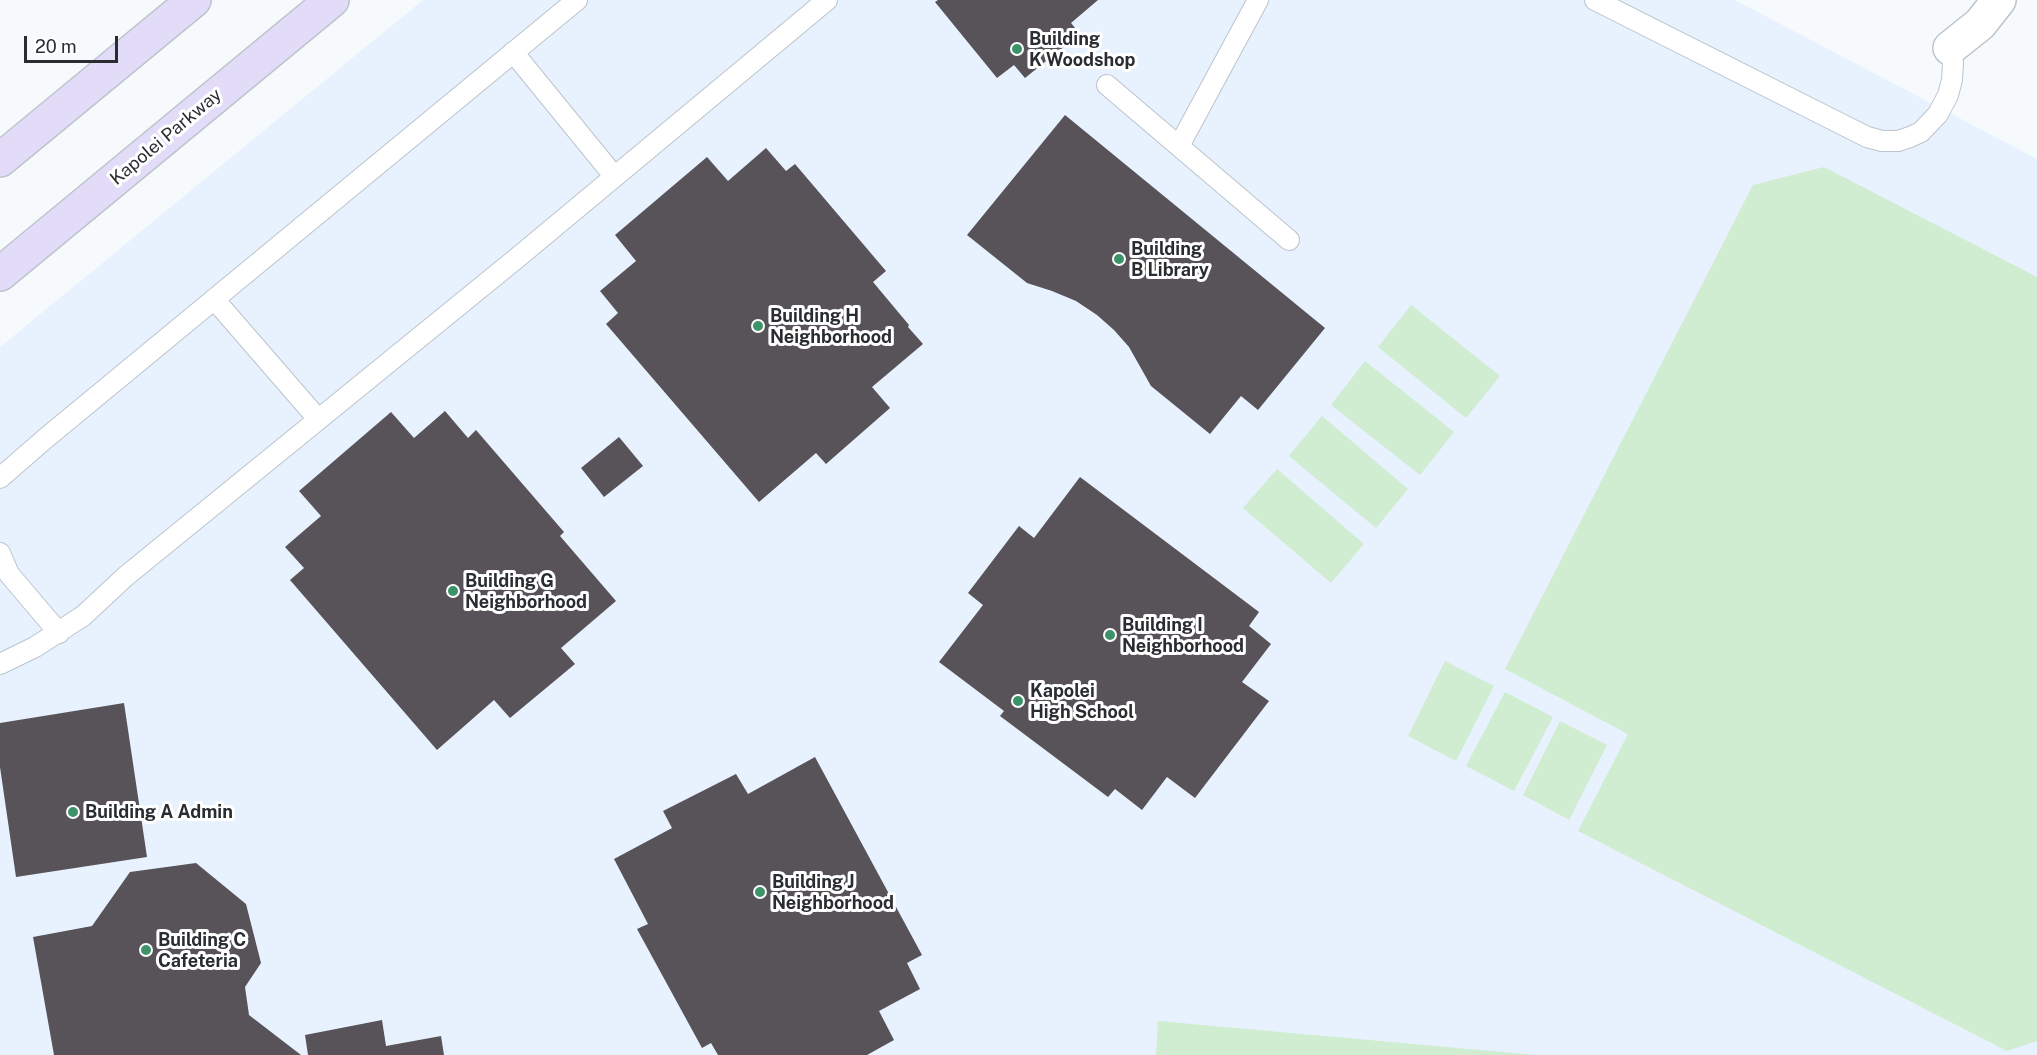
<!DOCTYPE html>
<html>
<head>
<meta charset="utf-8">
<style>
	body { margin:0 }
	#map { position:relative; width:2037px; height:1055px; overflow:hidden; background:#f7fafd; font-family:"Public Sans",sans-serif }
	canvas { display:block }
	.scale { position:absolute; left:24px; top:36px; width:94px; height:27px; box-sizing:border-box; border:3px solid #2a2d30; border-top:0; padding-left:8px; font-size:18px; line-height:21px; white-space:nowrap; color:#2a2d30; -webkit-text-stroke:4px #fff; paint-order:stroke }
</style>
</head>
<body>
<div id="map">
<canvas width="2037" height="1055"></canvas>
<div class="scale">20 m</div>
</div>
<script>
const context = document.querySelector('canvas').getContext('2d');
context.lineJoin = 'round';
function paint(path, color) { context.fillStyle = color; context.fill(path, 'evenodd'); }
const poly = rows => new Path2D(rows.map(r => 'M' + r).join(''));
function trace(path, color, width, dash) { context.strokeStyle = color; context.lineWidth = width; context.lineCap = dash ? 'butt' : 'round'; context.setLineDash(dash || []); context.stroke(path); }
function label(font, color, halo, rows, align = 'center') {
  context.font = font + ' "Public Sans",sans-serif'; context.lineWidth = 6; context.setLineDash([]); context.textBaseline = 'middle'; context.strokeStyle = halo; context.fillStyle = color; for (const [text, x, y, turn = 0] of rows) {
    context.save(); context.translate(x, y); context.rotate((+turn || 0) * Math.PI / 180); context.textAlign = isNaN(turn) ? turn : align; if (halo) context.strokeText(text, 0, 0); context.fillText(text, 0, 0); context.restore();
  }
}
paint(poly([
	[423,0,1735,0,2037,159,2037,1055,0,1055,0,347]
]), '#e7f2fe');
paint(poly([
	[1824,167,2037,277,2037,1041,2007,1051,1578,831,1628,734,1505,669,1753,185],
	[1411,305,1500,376,1466,418,1378,347],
	[1365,361,1454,432,1420,475,1331,405],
	[1322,416,1408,489,1376,528,1289,456],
	[1277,469,1364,544,1331,583,1243,508],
	[1445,661,1494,686,1456,761,1408,736],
	[1505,692,1553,717,1514,791,1466,766],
	[1560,721,1607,745,1569,820,1523,795],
	[1158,1021,1536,1055,1156,1055]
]), '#d0ecd1');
paint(poly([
	[938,0,1098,0,1071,23,1080,34,1025,78,1014,65,997,78,935,2],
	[1065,115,1325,328,1258,410,1241,396,1210,434,1151,386,1129,347,1114,330,1097,315,1076,301,1052,291,1027,283,967,235],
	[766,148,786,171,795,164,886,271,873,282,909,325,908,327,923,344,872,387,890,408,826,464,816,453,759,502,606,324,618,313,600,291,636,261,615,235,707,157,728,181],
	[445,411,468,438,476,430,564,532,560,536,616,601,561,648,575,664,510,718,494,700,437,750,290,580,304,568,285,547,321,516,299,491,391,412,414,438],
	[619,437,643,466,604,497,581,468],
	[1080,477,1259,612,1249,626,1271,644,1242,682,1269,701,1195,798,1167,777,1142,810,1115,789,1108,797,1000,716,1004,711,939,662,983,605,968,593,1019,526,1034,538],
	[124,703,147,857,16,877,0,767,0,723],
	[815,757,922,955,907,963,920,989,879,1011,894,1040,867,1055,718,1055,711,1043,702,1048,637,929,648,924,614,859,672,828,663,811,736,774,748,794],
	[196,863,246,904,261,963,245,987,249,1015,301,1055,54,1055,33,937,92,926,130,872],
	[382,1020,386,1046,441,1036,444,1055,308,1055,305,1035]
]), '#585259');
const service = poly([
	[1595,0,1867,137,1882,141,1898,141,1910,137,1921,132,1938,114,1948,95,1952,80,1953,63,1950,48],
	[513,52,614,176],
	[1107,85,1289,240],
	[1179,146,1258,0],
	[214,299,318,419],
	[0,478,46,438,577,0],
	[0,553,9,574,59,633],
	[0,664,35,647,83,616,126,576,517,258,827,0]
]);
const tertiary = poly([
	[1950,48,1980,24,1999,0]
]);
const secondary = poly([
	[0,160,194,0],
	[0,274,332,0]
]);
trace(service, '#bcc4cc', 22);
trace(tertiary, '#bcc4cc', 36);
trace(secondary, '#bcc4cc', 36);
trace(service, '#fff', 20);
trace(tertiary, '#fff', 33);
trace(secondary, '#e3dcf9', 33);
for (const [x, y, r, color] of [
	[1017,49,6,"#3b9367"],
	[1119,259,6,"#3b9367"],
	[758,326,6,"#3b9367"],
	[453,591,6,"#3b9367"],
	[1110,635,6,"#3b9367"],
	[1018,701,6,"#3b9367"],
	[73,812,6,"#3b9367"],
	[760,892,6,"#3b9367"],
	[146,950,6,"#3b9367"]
]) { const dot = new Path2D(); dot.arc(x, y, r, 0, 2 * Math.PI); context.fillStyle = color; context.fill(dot); trace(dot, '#fff', 2); }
label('bold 18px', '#2a2d30', '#fff', [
	["Building",1029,39],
	["K Woodshop",1029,60],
	["Building",1131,249],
	["B Library",1131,270],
	["Building H",770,316],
	["Neighborhood",770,337],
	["Building G",465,581],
	["Neighborhood",465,602],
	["Building I",1122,625],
	["Neighborhood",1122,646],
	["Kapolei",1030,691],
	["High School",1030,712],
	["Building A Admin",85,812],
	["Building J",772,882],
	["Neighborhood",772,903],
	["Building C",158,940],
	["Cafeteria",158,961]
], 'left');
label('18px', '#2a2d30', '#fff', [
	["Kapolei Parkway",166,137,-40]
]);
</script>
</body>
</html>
